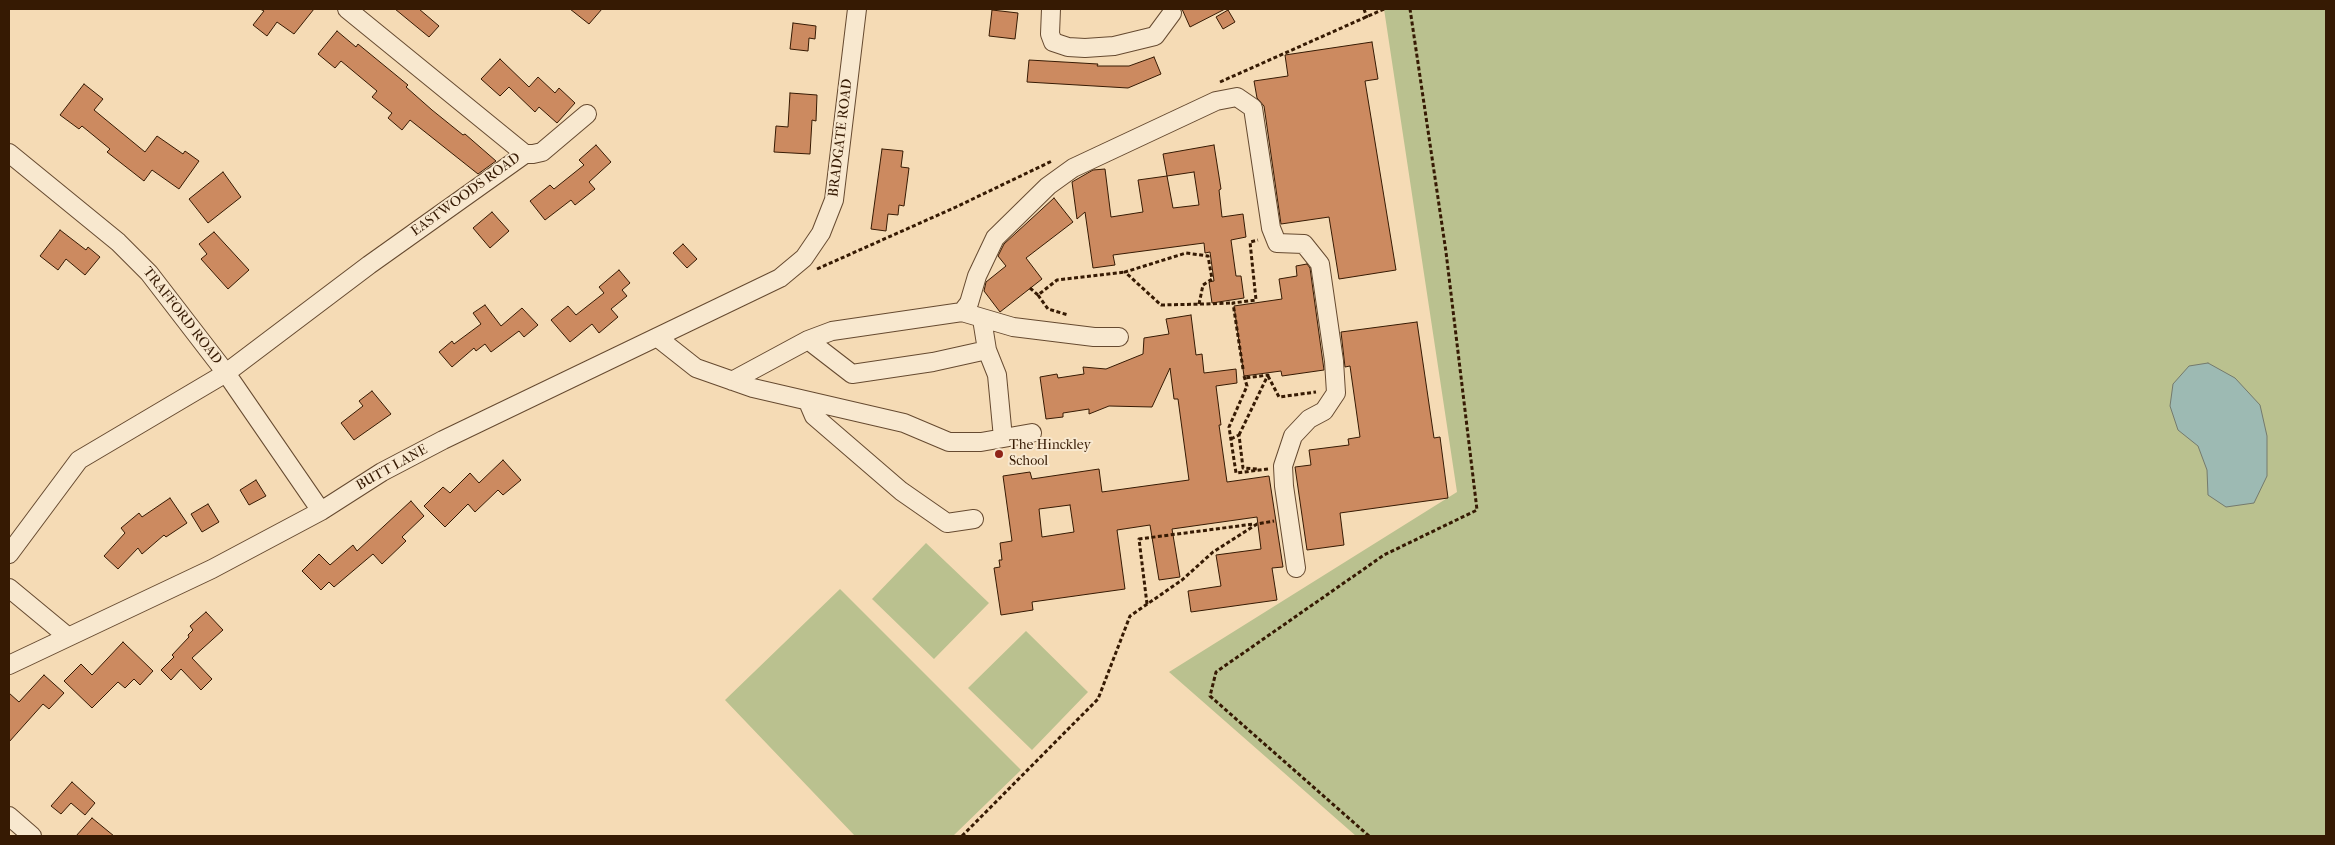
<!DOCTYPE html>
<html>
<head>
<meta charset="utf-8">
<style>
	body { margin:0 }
	#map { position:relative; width:2335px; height:845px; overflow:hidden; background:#f5dbb5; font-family:"IM FELL French Canon",serif }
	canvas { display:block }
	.frame { position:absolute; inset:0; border:10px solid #361a03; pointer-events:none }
</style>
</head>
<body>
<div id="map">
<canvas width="2335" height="845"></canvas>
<div class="frame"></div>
</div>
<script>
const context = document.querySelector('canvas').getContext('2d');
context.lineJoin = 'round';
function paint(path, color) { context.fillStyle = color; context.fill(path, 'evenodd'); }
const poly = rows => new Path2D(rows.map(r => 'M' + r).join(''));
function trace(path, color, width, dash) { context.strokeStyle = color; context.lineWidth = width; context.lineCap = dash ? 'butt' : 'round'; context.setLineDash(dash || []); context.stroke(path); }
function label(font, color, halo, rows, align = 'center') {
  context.font = font + ' "IM FELL French Canon",serif'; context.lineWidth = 4; context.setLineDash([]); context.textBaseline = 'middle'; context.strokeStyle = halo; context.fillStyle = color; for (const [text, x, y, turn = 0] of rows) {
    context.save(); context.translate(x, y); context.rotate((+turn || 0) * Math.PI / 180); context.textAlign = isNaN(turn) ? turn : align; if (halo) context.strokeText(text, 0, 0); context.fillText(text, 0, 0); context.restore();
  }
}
paint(poly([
	[1384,9,2326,9,2326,836,1356,836,1169,672,1457,492],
	[926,543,989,603,934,659,872,599],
	[840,589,1021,770,953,836,855,836,725,700],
	[1026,631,1088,692,1032,750,968,688]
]), '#bac18f');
const water = poly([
	[2208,363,2235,378,2260,405,2267,436,2267,476,2254,503,2226,507,2208,495,2207,470,2198,446,2178,430,2170,406,2173,384,2189,366,2208,363]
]);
paint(water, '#9dbab3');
trace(water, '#747a6d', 1);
const building = poly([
	[260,9,314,9,294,34,277,22,267,36,253,25,264,11,260,9],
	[395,9,419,9,439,26,429,37,395,9],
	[570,9,602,9,589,24,570,9],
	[1182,9,1225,9,1190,27,1182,9],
	[992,10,1018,13,1015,39,989,36,992,10],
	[1228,10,1235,22,1223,29,1216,17,1228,10],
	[793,23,816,26,815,39,809,38,808,51,790,49,793,23],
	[337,31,356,47,358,44,408,85,406,87,432,110,463,135,465,134,496,161,478,174,410,120,402,130,388,118,392,113,372,97,377,91,341,61,335,68,318,54,337,31],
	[1372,42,1378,79,1365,81,1396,270,1339,279,1329,217,1281,224,1264,106,1257,98,1254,81,1288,76,1285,55,1372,42],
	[1154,57,1161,74,1128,88,1027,82,1029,60,1098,64,1097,66,1129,66,1154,57],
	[500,59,529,87,538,77,555,93,559,88,575,103,557,123,539,107,535,112,509,87,500,96,481,79,500,59],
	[84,84,103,99,94,110,145,152,157,136,183,154,185,151,199,161,179,189,152,170,144,181,107,152,110,149,82,126,79,129,60,115,84,84],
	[790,93,817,95,816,121,812,120,810,154,774,152,776,126,788,127,790,93],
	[596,145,611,162,589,182,595,189,575,205,571,200,545,220,530,201,550,185,554,189,584,165,579,160,596,145],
	[1214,145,1221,189,1219,190,1222,217,1243,214,1246,237,1231,240,1236,276,1241,276,1244,298,1212,303,1209,282,1214,281,1210,252,1205,253,1204,243,1113,255,1115,265,1093,268,1085,212,1077,219,1072,182,1093,170,1105,169,1111,217,1143,212,1138,180,1167,176,1163,154,1214,145],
	[1194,172,1199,205,1173,208,1167,176,1194,172],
	[882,149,903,151,901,167,909,168,904,206,899,205,898,215,888,214,886,231,871,229,882,149],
	[223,172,241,197,208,223,189,199,223,172],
	[1054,198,1073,222,1026,258,1042,279,1000,312,984,291,986,282,1006,266,998,256,1004,244,1054,198],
	[492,212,509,231,490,248,473,228,492,212],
	[60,230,86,250,88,247,100,257,85,275,66,259,58,270,40,256,60,230],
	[214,232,249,270,228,289,201,259,207,254,199,244,214,232],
	[683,244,697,259,687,268,673,253,683,244],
	[1307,264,1310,268,1324,370,1282,376,1281,371,1244,376,1234,306,1282,299,1279,279,1297,276,1296,266,1307,264],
	[619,270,630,283,622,290,627,296,611,309,618,317,599,333,592,324,570,342,551,320,568,306,576,315,604,293,599,287,619,270],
	[485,305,501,326,522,308,538,325,524,337,519,331,491,352,485,344,476,351,474,348,452,367,439,352,452,341,454,344,481,324,473,313,485,305],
	[1191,315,1196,355,1202,354,1204,373,1236,369,1237,383,1216,386,1221,425,1219,425,1227,482,1269,476,1283,567,1272,568,1277,600,1191,612,1188,591,1221,586,1216,555,1261,549,1257,517,1172,529,1180,577,1159,580,1150,525,1117,530,1125,589,1032,602,1033,610,1001,615,994,568,1000,567,999,560,1002,560,1000,543,1012,541,1003,476,1030,472,1032,479,1099,469,1102,492,1189,480,1178,399,1174,399,1170,368,1152,407,1109,406,1089,414,1089,409,1063,413,1063,417,1046,419,1040,377,1057,374,1058,378,1084,374,1083,367,1106,369,1143,354,1144,338,1169,334,1166,319,1191,315],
	[1070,505,1074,532,1042,537,1039,509,1070,505],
	[1417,322,1434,438,1440,437,1448,498,1340,513,1344,545,1307,550,1295,467,1311,465,1309,450,1349,445,1348,439,1360,437,1350,366,1345,367,1341,332,1417,322],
	[372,391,391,414,354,440,341,423,363,406,359,401,372,391],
	[503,460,521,480,503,495,498,490,475,512,468,504,445,527,424,506,443,487,450,493,470,473,479,483,503,460],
	[256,480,266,496,249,505,240,490,256,480],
	[170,498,187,523,166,537,164,535,142,554,138,548,118,569,104,556,125,533,121,528,139,513,142,517,170,498],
	[411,501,424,516,402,537,406,541,382,564,373,554,334,587,329,582,321,590,302,571,319,554,330,565,353,545,357,551,411,501],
	[208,504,219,522,202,532,191,514,208,504],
	[206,612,223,630,192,658,212,679,201,690,181,669,171,680,161,670,174,657,172,655,189,637,188,635,193,630,190,626,206,612],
	[123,642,153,671,140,685,134,679,125,688,118,682,92,708,64,681,81,664,92,675,123,642],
	[44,675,64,693,49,709,43,704,9,742,9,693,19,702,44,675],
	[72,782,95,803,85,815,71,803,61,814,51,806,72,782],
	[92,818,114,836,76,836,92,818]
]);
paint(building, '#cc8a60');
trace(building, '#361a03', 1);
const minor = poly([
	[347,9,525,154],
	[1051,9,1050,34,1053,42,1068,47,1085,48,1114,46,1155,36,1172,13],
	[9,153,118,242,149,273,226,373,321,511],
	[525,154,533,154,542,152,587,114],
	[962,312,969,303,977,276,995,238,1048,186,1073,168,1216,101,1237,97,1253,108,1271,228,1277,243,1304,244,1320,264,1334,361,1336,393,1324,411,1309,419,1293,436,1283,466,1284,486,1296,568],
	[982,319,987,350,997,375,1003,438],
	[658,338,696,368,753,388,904,423,949,442,981,442,1032,433],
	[808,340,852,374,933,362,987,350],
	[732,381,808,340,832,331,962,312,1013,327,1094,337,1119,337],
	[808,402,814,416,901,491,947,523,974,519],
	[9,554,79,460,226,373,369,265,525,154],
	[9,588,67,636],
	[9,665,212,569,321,511,382,472,443,440,780,278,804,258,821,233,834,200,857,9],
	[9,816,32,836]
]);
trace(minor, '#664a30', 20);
trace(poly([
	[1364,9,1367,18],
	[1220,82,1384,9],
	[817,269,956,207,1052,161],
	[1030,288,1038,295,1057,280,1125,272],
	[1038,295,1048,309,1068,315],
	[1199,304,1203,285,1212,279,1208,256,1186,253,1125,272,1161,305,1205,304,1233,303],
	[1243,369,1233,303,1256,300,1250,242,1258,240],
	[1244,376,1247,386,1229,427,1236,473,1268,469],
	[1268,376,1279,397,1316,392],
	[1239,435,1268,375,1245,378],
	[1231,439,1239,435,1243,468,1257,469],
	[1147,604,1139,539,1254,524],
	[962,836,1098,699,1130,616,1182,580,1213,552,1257,524,1274,521],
	[1369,836,1210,696,1216,672,1384,555,1477,510,1446,252,1410,9]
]), '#361a03', 3, [4, 2.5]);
trace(minor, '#f8e8cf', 18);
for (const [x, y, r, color] of [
	[999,454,5,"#8f2418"]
]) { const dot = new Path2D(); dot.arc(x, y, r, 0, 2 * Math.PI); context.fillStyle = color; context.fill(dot); trace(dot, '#f8e8cf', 2); }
label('14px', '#361a03', '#f8e8cf', [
	["BRADGATE ROAD",841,138,-83],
	["EASTWOODS ROAD",466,195,-36],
	["TRAFFORD ROAD",182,316,52],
	["BUTT LANE",392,468,-29]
]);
label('14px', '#361a03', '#f8e8cf', [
	["The Hinckley",1009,446],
	["School",1009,462]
], 'left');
</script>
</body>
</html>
